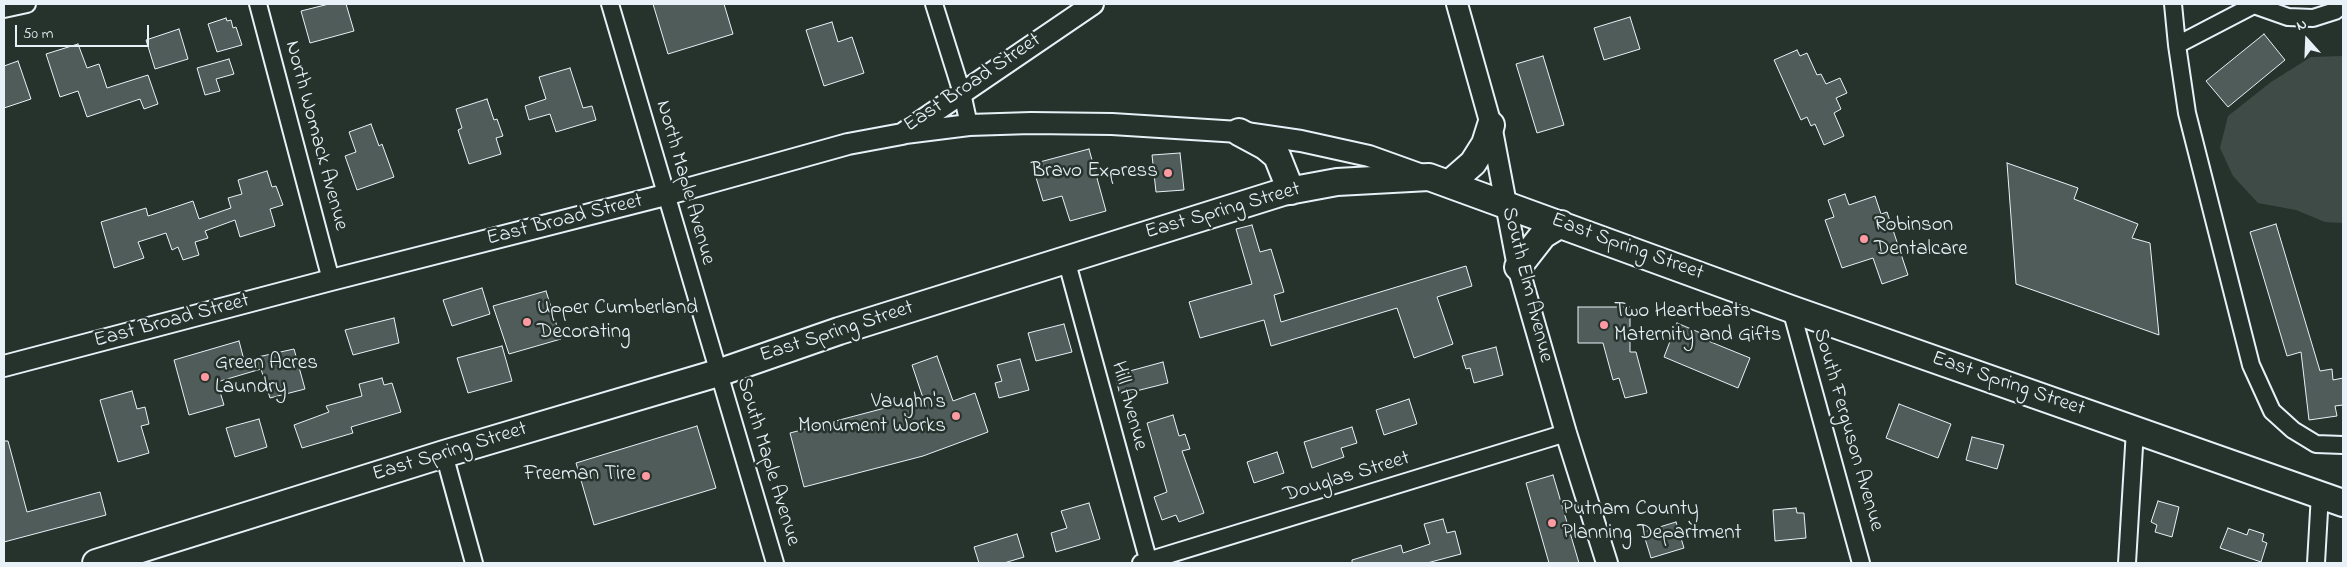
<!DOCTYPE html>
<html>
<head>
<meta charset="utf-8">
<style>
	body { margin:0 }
	#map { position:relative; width:2347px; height:567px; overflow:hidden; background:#26332d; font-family:"Indie Flower",sans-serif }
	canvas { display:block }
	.frame { position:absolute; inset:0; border:5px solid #e8f1f8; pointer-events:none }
	.north { position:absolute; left:2282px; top:15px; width:50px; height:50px; -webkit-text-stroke:4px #26332d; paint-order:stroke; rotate:340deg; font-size:14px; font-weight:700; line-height:20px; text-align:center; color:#e8f1f8 }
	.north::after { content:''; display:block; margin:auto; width:18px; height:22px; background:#e8f1f8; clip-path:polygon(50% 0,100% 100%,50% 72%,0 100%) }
	.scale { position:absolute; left:15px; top:25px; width:134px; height:22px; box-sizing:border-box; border:2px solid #e8f1f8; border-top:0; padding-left:6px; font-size:15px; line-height:18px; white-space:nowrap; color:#e8f1f8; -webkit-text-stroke:4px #26332d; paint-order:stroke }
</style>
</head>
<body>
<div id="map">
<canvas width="2347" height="567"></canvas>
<div class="frame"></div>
<div class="north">N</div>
<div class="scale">50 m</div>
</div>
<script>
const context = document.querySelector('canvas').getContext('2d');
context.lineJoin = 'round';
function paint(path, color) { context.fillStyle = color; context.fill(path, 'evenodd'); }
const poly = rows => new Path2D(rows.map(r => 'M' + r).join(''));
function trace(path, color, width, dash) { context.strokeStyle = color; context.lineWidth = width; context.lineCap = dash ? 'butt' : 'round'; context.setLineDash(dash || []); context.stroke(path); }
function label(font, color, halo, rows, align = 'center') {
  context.font = font + ' "Indie Flower",sans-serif'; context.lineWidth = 5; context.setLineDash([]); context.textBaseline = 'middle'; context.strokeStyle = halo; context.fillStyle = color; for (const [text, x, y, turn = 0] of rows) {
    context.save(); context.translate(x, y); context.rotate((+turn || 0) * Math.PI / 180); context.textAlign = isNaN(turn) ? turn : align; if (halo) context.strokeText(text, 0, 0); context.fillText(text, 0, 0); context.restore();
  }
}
paint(poly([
	[2343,56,2343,223,2325,222,2296,210,2258,203,2233,176,2220,148,2228,116,2271,82,2311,57]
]), '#3e4b47');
const building = poly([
	[329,4,346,4,354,31,310,43,301,11,329,4],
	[653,4,724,4,733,34,668,54,653,4],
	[1630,17,1640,49,1604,60,1594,28,1630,17],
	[226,18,227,21,231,20,233,28,236,27,242,45,217,52,208,24,226,18],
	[832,22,838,42,852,37,864,73,824,86,806,30,832,22],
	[179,29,188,59,155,69,146,40,179,29],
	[2264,34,2285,60,2228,107,2206,81,2264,34],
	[78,44,87,68,99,64,107,88,148,75,158,104,144,109,140,99,87,117,78,91,60,97,46,54,78,44],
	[1797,50,1800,56,1807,53,1817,75,1821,74,1826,84,1840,78,1847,93,1836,98,1841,109,1834,113,1844,136,1824,145,1815,124,1811,126,1807,117,1801,120,1774,60,1797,50],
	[1543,56,1564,125,1537,133,1516,64,1543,56],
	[229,59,234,74,216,79,220,91,205,95,197,68,229,59],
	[18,61,31,99,4,108,4,66,18,61],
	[570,68,583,108,592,106,596,120,556,132,550,114,529,120,525,106,546,99,539,77,570,68],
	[487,99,494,120,497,119,503,136,496,138,501,154,469,164,458,130,462,128,456,109,487,99],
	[371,124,379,146,382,144,394,177,357,190,345,156,356,152,349,132,371,124],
	[1089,149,1106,211,1070,221,1062,196,1043,201,1032,164,1089,149],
	[1180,153,1184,190,1156,192,1152,155,1180,153],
	[2007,163,2078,188,2074,199,2138,224,2132,238,2150,243,2159,335,2016,284,2007,163],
	[267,171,272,187,276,186,283,205,270,209,275,226,240,237,235,220,205,231,208,238,195,242,199,255,183,260,178,247,172,250,166,233,138,242,144,258,114,268,101,222,146,208,148,216,193,201,199,219,231,208,228,198,242,194,238,180,267,171],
	[1845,194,1849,205,1875,196,1881,214,1887,212,1908,275,1882,284,1873,258,1842,268,1825,220,1834,217,1828,200,1845,194],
	[2276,224,2320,371,2332,369,2333,380,2343,378,2343,405,2335,406,2337,416,2309,420,2301,352,2287,356,2250,232,2276,224],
	[1252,225,1260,252,1271,249,1284,292,1274,295,1281,322,1466,266,1472,286,1437,297,1453,344,1414,358,1397,308,1271,346,1264,320,1200,338,1189,302,1252,284,1236,229,1252,225],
	[482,288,490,314,452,326,443,300,482,288],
	[546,291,561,339,509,354,493,306,546,291],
	[1578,307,1630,307,1630,352,1636,352,1647,393,1625,398,1619,378,1613,380,1603,343,1578,343,1578,307],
	[394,318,399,343,353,355,345,330,394,318],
	[1677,323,1703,334,1701,338,1750,358,1738,388,1664,357,1677,323],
	[1064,324,1072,352,1036,361,1028,333,1064,324],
	[239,341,244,360,294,349,305,389,270,398,261,369,217,382,224,405,189,415,174,360,239,341],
	[502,346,512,381,468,393,457,358,502,346],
	[1496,347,1503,375,1474,383,1470,368,1466,369,1462,356,1496,347],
	[937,356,953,401,975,393,988,432,923,456,804,487,790,433,923,398,912,365,937,356],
	[1020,359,1029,390,999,398,995,383,1002,381,997,365,1020,359],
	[1163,362,1168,383,1120,395,1115,375,1163,362],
	[382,378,384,385,392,383,401,412,351,427,353,433,302,448,294,425,329,412,326,406,362,396,359,384,382,378],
	[132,391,137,409,145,407,149,424,141,426,149,453,118,462,100,400,132,391],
	[1409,399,1417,424,1384,435,1376,410,1409,399],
	[1899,404,1951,424,1938,458,1886,438,1899,404],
	[1173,415,1179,436,1185,434,1190,449,1182,451,1204,513,1179,522,1176,515,1162,520,1154,497,1167,492,1147,423,1173,415],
	[259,419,267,447,235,457,226,428,259,419],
	[697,426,716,488,594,525,576,463,697,426],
	[1352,427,1357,443,1341,448,1344,457,1312,468,1304,442,1352,427],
	[1972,437,2004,445,1997,469,1966,460,1972,437],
	[4,441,8,441,27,512,100,492,106,515,4,542,4,441],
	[1277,452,1284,473,1254,483,1247,462,1277,452],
	[1553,475,1579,563,1549,563,1526,483,1553,475],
	[2158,501,2179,507,2172,537,2155,532,2157,525,2151,522,2158,501],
	[1089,503,1100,539,1056,552,1051,533,1067,528,1061,511,1089,503],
	[1796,508,1797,513,1804,513,1806,538,1775,541,1773,510,1796,508],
	[1443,519,1447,533,1455,531,1461,554,1427,563,1352,563,1352,560,1401,545,1403,553,1430,544,1424,524,1443,519],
	[1676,522,1684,548,1651,558,1643,532,1676,522],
	[2228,528,2247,535,2249,529,2264,534,2262,541,2267,543,2261,562,2220,548,2228,528],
	[1017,534,1024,557,1004,563,979,563,974,547,1017,534]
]);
paint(building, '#505c59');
trace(building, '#e8f1f8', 1);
const minor = poly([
	[258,4,331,280],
	[610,4,775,563],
	[934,4,962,93,969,125],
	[2173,4,2177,45],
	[2343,4,2335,11,2313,18,2288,17,2254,5,2177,45,2187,113,2251,365,2272,411,2293,430,2316,444,2343,445],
	[4,9,27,4],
	[1066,259,1149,563],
	[1791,309,1861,563],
	[444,454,474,563],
	[1141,563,1566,433],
	[2127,563,2135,430],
	[2316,563,2320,494]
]);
const tertiary = poly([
	[1457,4,1491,125,1518,267,1566,433,1607,563],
	[905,133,969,125,1031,123,1112,124,1239,132,1301,141,1369,156,1422,175],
	[4,366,331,280,665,195,848,144,902,134,1093,4]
]);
const primary = poly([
	[1239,132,1265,146,1277,156,1291,191],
	[1449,184,1473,163,1485,144,1491,125],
	[1518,267,1543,235,1561,224],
	[96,563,444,454,718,373,839,331,1283,192,1337,182,1429,177,1791,309,2343,503]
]);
trace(minor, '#e8f1f8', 20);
trace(tertiary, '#e8f1f8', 24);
trace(primary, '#e8f1f8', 30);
trace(minor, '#26332d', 16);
trace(tertiary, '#26332d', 20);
trace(primary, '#26332d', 26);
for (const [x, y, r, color] of [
	[1168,173,5,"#ff9aa2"],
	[1864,239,5,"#ff9aa2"],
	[527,322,5,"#ff9aa2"],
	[1604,325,5,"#ff9aa2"],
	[205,377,5,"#ff9aa2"],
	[956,416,5,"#ff9aa2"],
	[646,476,5,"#ff9aa2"],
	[1552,523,5,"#ff9aa2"]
]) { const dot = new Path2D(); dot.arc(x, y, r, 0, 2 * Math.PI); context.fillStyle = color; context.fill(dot); trace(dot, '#26332d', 2); }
label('21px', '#e8f1f8', '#26332d', [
	["East Broad Street",973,84,-34],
	["North Womack Avenue",315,136,75],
	["North Maple Avenue",684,183,74],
	["East Spring Street",1223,212,-16],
	["East Broad Street",565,221,-14],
	["East Spring Street",1627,248,20],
	["South Elm Avenue",1526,285,76],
	["East Broad Street",172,322,-15],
	["East Spring Street",837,333,-18],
	["East Spring Street",2008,385,19],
	["Hill Avenue",1128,406,75],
	["South Ferguson Avenue",1847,430,74],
	["East Spring Street",450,453,-17],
	["South Maple Avenue",767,462,73],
	["Douglas Street",1347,478,-17]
]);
label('21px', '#e8f1f8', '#26332d', [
	["Bravo Express",1158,173,"right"],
	["Robinson",1874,227],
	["Dentalcare",1874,251],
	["Upper Cumberland",537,310],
	["Decorating",537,334],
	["Two Heartbeats",1614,313],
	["Maternity and Gifts",1614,337],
	["Green Acres",215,365],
	["Laundry",215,389],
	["Vaughn's",946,404,"right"],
	["Monument Works",946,428,"right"],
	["Freeman Tire",636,476,"right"],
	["Putnam County",1562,511],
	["Planning Department",1562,535]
], 'left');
</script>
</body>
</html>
